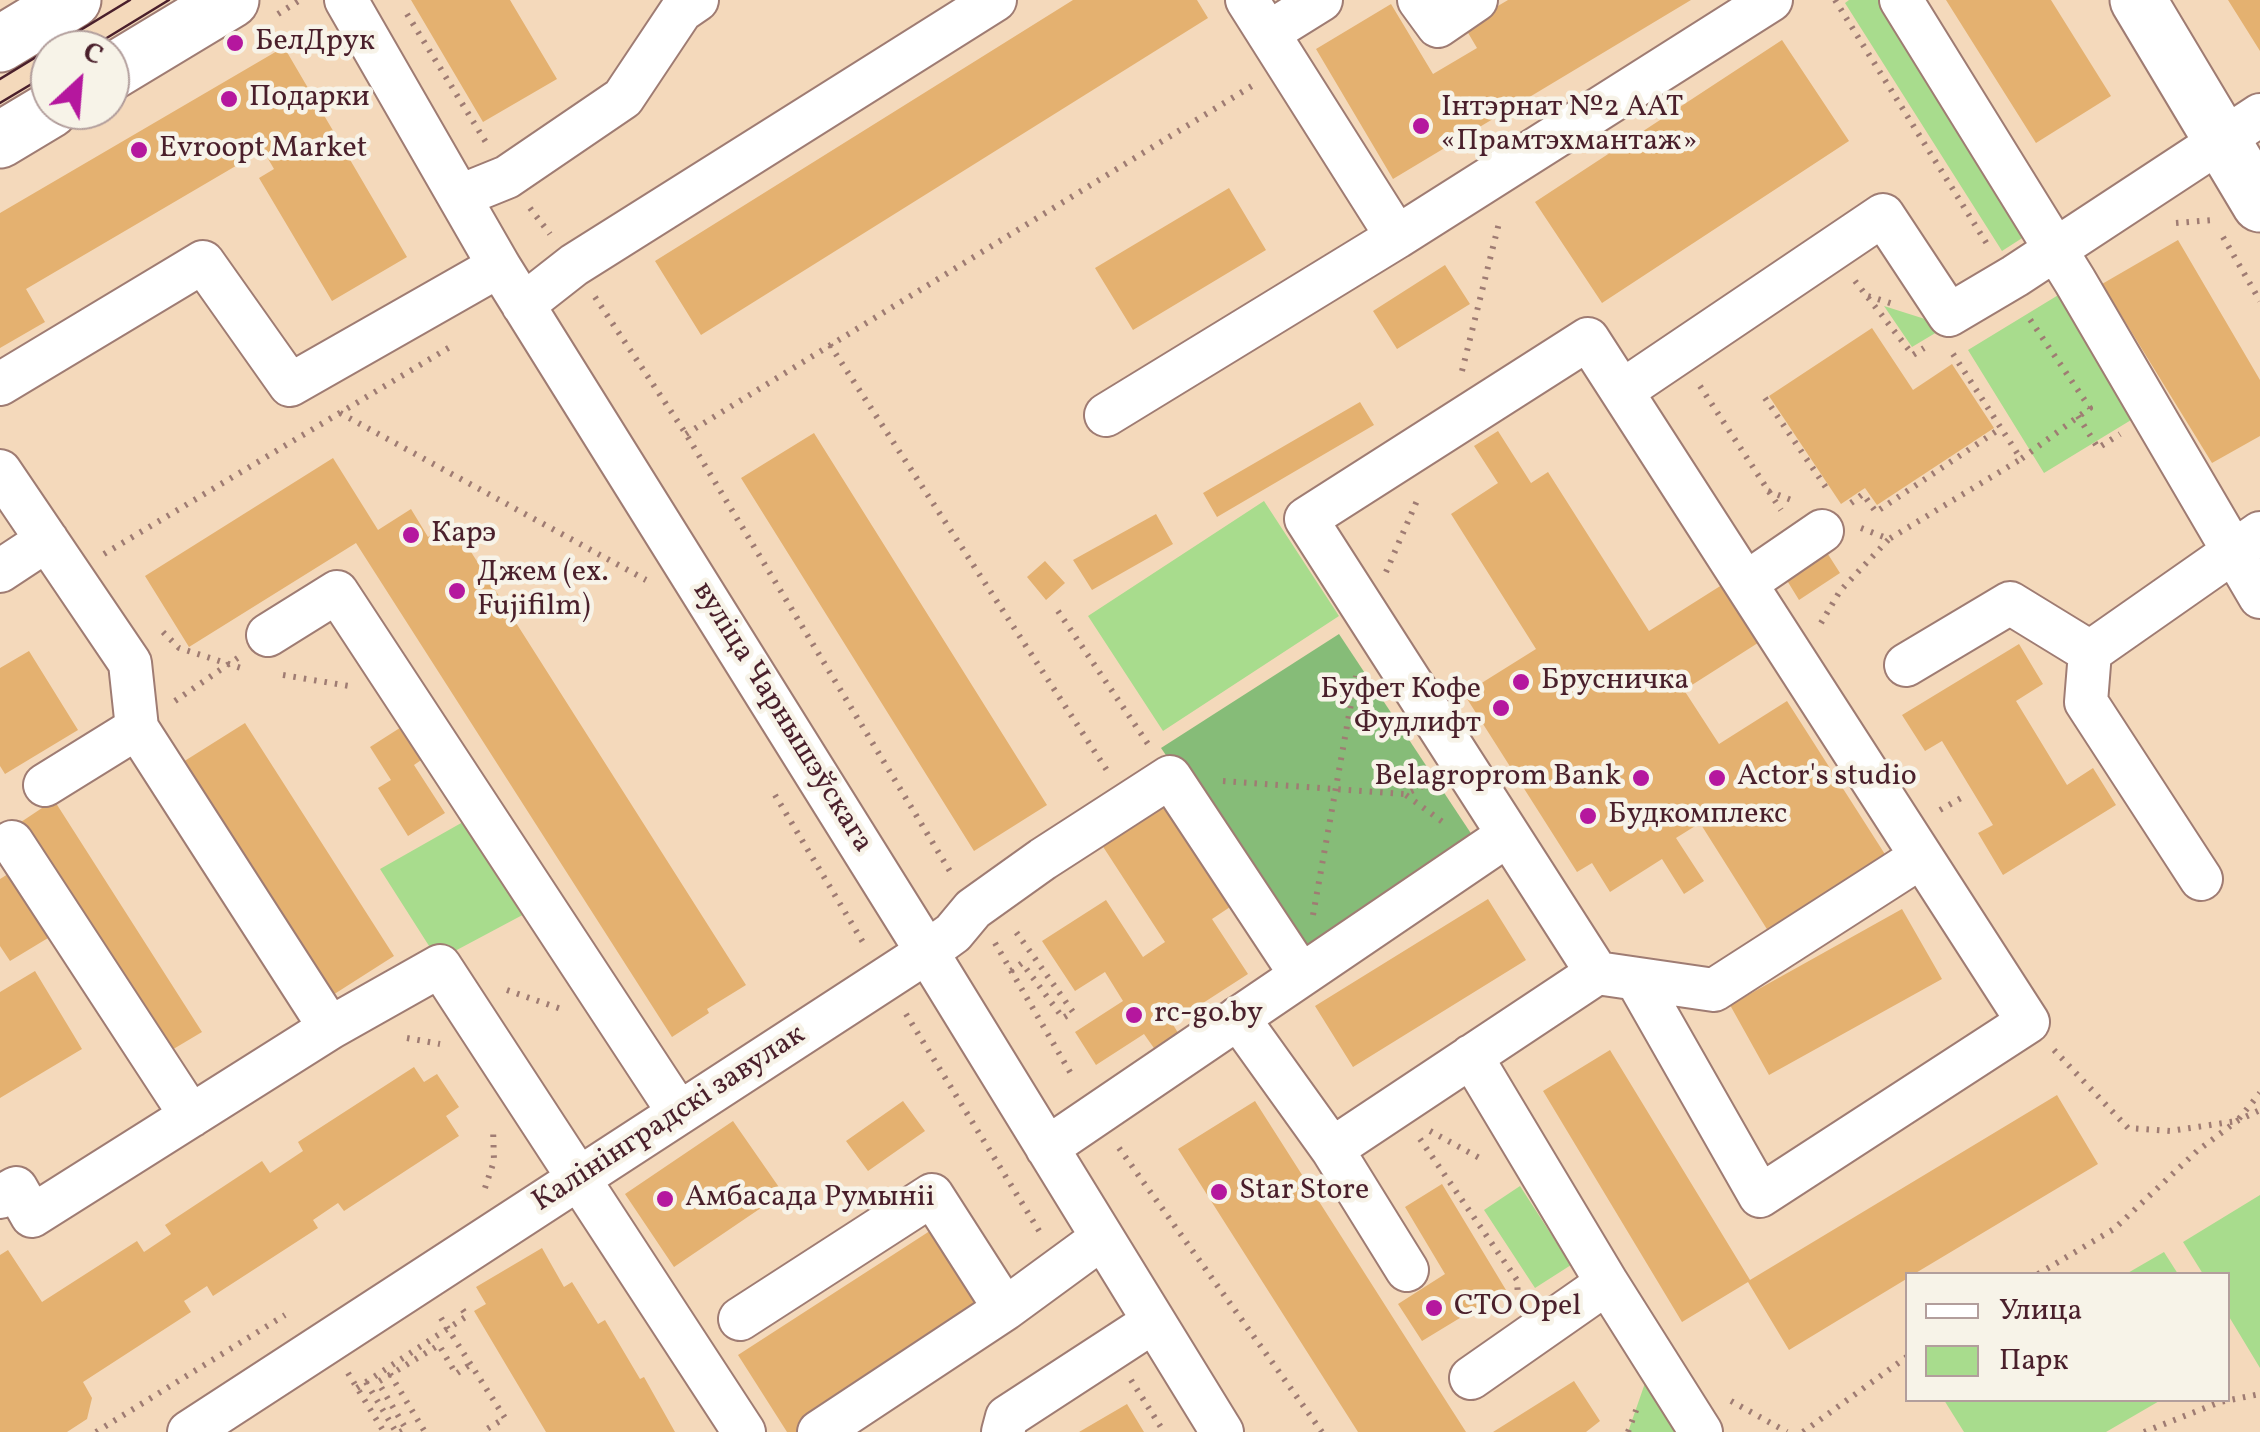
<!DOCTYPE html>
<html>
<head>
<meta charset="utf-8">
<style>
	body { margin:0 }
	#map { position:relative; width:2260px; height:1432px; overflow:hidden; background:#f4d9bb; font-family:Vollkorn,serif }
	canvas { display:block }
	.legend { position:absolute; left:1905px; top:1272px; width:325px; height:130px; box-sizing:border-box; background:#f7f3e8; border:2px solid #b29e9c; margin:0; padding:12px 18px; list-style:none; font-size:30px; color:#4a1f2b }
	.legend li { display:flex; align-items:center; gap:20px; height:50px }
	.legend b { width:50px; border:2px solid #b29e9c }
	.north { position:absolute; left:30px; top:30px; width:100px; height:100px; box-sizing:border-box; background:#f7f3e8; border:2px solid #b29e9c; border-radius:50%; rotate:26deg; font-size:28px; font-weight:700; line-height:40px; text-align:center; color:#4a1f2b }
	.north::after { content:''; display:block; margin:auto; width:35px; height:45px; background:#b5179e; clip-path:polygon(50% 0,100% 100%,50% 72%,0 100%) }
</style>
</head>
<body>
<div id="map">
<canvas width="2260" height="1432"></canvas>
<ul class="legend">
<li><b style="height:12px;background:#fff"></b>Улица</li>
<li><b style="height:28px;background:#a8dc8d"></b>Парк</li>
</ul>
<div class="north">С</div>
</div>
<script>
const context = document.querySelector('canvas').getContext('2d');
context.lineJoin = 'round';
function paint(path, color) { context.fillStyle = color; context.fill(path, 'evenodd'); }
const poly = rows => new Path2D(rows.map(r => 'M' + r).join(''));
function trace(path, color, width, dash) { context.strokeStyle = color; context.lineWidth = width; context.lineCap = dash ? 'butt' : 'round'; context.setLineDash(dash || []); context.stroke(path); }
function label(font, color, halo, rows, align = 'center') {
  context.font = font + ' Vollkorn,serif'; context.lineWidth = 9; context.setLineDash([]); context.textBaseline = 'middle'; context.strokeStyle = halo; context.fillStyle = color; for (const [text, x, y, turn = 0] of rows) {
    context.save(); context.translate(x, y); context.rotate((+turn || 0) * Math.PI / 180); context.textAlign = isNaN(turn) ? turn : align; if (halo) context.strokeText(text, 0, 0); context.fillText(text, 0, 0); context.restore();
  }
}
paint(poly([
	[1849,0,1882,0,2030,233,2002,251,1845,3],
	[2060,294,2136,417,2044,473,1968,350],
	[1884,306,1947,326,1912,347],
	[1264,501,1339,616,1163,731,1088,616],
	[470,818,530,911,438,960,380,869],
	[1520,1186,1571,1265,1535,1288,1484,1210],
	[2260,1195,2260,1368,2228,1315,2228,1274,2203,1274,2183,1242],
	[2164,1252,2178,1274,2126,1274],
	[1652,1363,1697,1432,1628,1432],
	[1944,1400,2161,1400,2106,1432,1964,1432]
]), '#a8dc8d');
paint(poly([
	[1339,634,1476,841,1304,955,1161,748]
]), '#86bc78');
paint(poly([
	[411,0,510,0,557,79,483,122],
	[1073,0,1197,0,1208,18,701,335,655,261],
	[1508,0,1691,0,1393,179,1316,49,1391,4,1433,74,1477,48,1464,26],
	[1946,0,2051,0,2111,96,2036,143],
	[2228,0,2260,0,2260,51],
	[1782,40,1849,141,1602,303,1535,202],
	[284,47,407,257,332,301,259,178,274,169,263,150,26,289,45,322,0,348,0,213],
	[1229,188,1266,250,1133,330,1095,268],
	[2178,240,2260,380,2260,436,2212,463,2102,284],
	[1445,265,1470,304,1397,349,1373,311],
	[1872,328,1913,390,1952,364,1994,428,1877,505,1865,488,1841,504,1769,396],
	[1360,402,1374,425,1217,517,1203,493],
	[1498,431,1531,483,1548,472,1649,631,1725,583,1761,641,1684,690,1719,744,1787,701,1888,859,1770,934,1700,823,1676,838,1704,881,1684,894,1662,859,1610,892,1592,863,1577,872,1464,694,1536,649,1451,514,1498,483,1474,446],
	[814,433,1047,805,974,851,741,478],
	[333,458,378,530,411,509,428,537,452,522,746,985,707,1009,709,1013,672,1037,356,543,189,647,145,576],
	[1156,514,1173,544,1092,590,1073,560],
	[1824,548,1840,573,1799,600,1783,574],
	[1045,561,1065,583,1046,600,1027,577],
	[2019,644,2043,684,2016,701,2067,785,2093,768,2116,805,2003,875,1978,833,1993,825,1942,741,1925,751,1902,715],
	[29,651,78,730,5,774,0,766,0,668],
	[245,723,394,956,325,1000,175,767],
	[406,724,427,756,414,765,445,813,408,836,378,788,391,780,370,747],
	[54,800,202,1032,165,1054,21,822],
	[1165,800,1233,905,1212,919,1248,974,1172,1023,1180,1036,1156,1051,1144,1034,1096,1065,1075,1032,1123,1001,1105,972,1075,991,1042,941,1106,900,1143,957,1165,942,1100,842],
	[8,874,48,938,10,961,0,946,0,879],
	[1488,899,1526,960,1353,1067,1315,1006],
	[1902,909,1942,979,1769,1075,1730,1005],
	[35,971,82,1049,0,1098,0,992],
	[1610,1050,1750,1280,2057,1095,2098,1164,1914,1274,1908,1274,1908,1278,1789,1350,1748,1282,1682,1322,1543,1091],
	[414,1067,424,1082,437,1074,459,1107,446,1116,459,1136,344,1211,338,1203,313,1220,318,1228,213,1296,207,1286,184,1301,191,1312,83,1382,92,1398,87,1419,67,1432,0,1432,0,1255,8,1250,42,1302,137,1241,144,1252,171,1234,165,1225,262,1161,270,1173,303,1151,298,1142],
	[903,1101,925,1131,868,1171,846,1141],
	[1255,1101,1448,1404,1466,1432,1358,1432,1178,1149],
	[733,1121,783,1193,674,1267,625,1194],
	[1442,1184,1506,1290,1422,1341,1398,1304,1445,1274,1405,1207],
	[936,1227,989,1308,798,1432,787,1432,738,1355],
	[542,1248,564,1287,572,1282,598,1324,605,1320,640,1379,644,1377,675,1432,546,1432,474,1311,486,1304,476,1287],
	[1574,1381,1600,1421,1586,1432,1493,1432],
	[1127,1404,1144,1432,1079,1432]
]), '#e4b170');
const minor = poly([
	[346,0,499,266,927,952,1222,1432],
	[1247,0,1397,237,1771,0],
	[1419,0,1438,26,1476,0],
	[1901,0,2075,281,2260,597],
	[1268,33,1321,0],
	[460,196,507,177,623,98,681,11,697,0],
	[523,305,574,265,995,0],
	[0,384,203,262,290,385,499,266],
	[1622,391,1883,215,1949,315,2015,276,2260,115],
	[1106,415,1397,237],
	[0,471,130,663,137,728,45,785],
	[0,571,47,540],
	[1746,583,1822,531],
	[268,635,337,592,679,1113],
	[2090,652,2086,702,2201,879],
	[2090,652,2260,533],
	[1906,665,2010,603,2090,652],
	[137,728,330,1028],
	[12,842,191,1116],
	[1597,973,1306,519,1588,339,2028,1022,1760,1196,1637,980],
	[1238,1018,1332,1149,1597,973,1714,990,1921,857],
	[1471,1056,1607,1283,1471,1378],
	[1047,1148,1508,835],
	[1332,1149,1407,1270],
	[0,1197,16,1188,32,1216,330,1028,440,966,744,1432],
	[1607,1283,1701,1432],
	[1005,1309,1102,1238],
	[740,1319,932,1195,1005,1309,819,1432],
	[189,1432,927,952,953,933,973,909,1043,859,1170,777,1301,975],
	[1003,1432,1007,1417,1153,1322]
]);
const major = poly([
	[2138,0,2260,204],
	[0,44,73,0],
	[110,73,231,0],
	[0,140,50,110]
]);
trace(minor, '#9f7c73', 46);
trace(major, '#9f7c73', 59);
trace(poly([
	[1835,0,1987,244],
	[278,14,300,0],
	[407,14,487,144],
	[530,208,550,234],
	[2176,223,2213,220],
	[2223,237,2260,301],
	[1855,281,1913,355,1924,348],
	[1868,296,1893,304],
	[595,297,686,434,951,873],
	[830,345,1108,772],
	[1953,354,2021,459,2090,408,2027,315],
	[1462,371,1499,223],
	[1700,386,1781,510],
	[1765,398,1829,492],
	[340,413,646,580],
	[2078,416,2098,448,2120,434],
	[686,434,1255,84],
	[1768,491,1794,501],
	[1851,503,1863,494,1876,512,2001,428],
	[1861,528,1889,539,2021,459],
	[104,554,450,347],
	[1386,572,1419,496],
	[1058,611,1148,744],
	[1821,623,1840,591,1889,539],
	[163,632,179,648,241,668],
	[283,675,349,686],
	[175,701,239,657],
	[1223,781,1405,794,1427,784],
	[775,795,864,944],
	[1406,795,1448,826],
	[1940,810,1961,798],
	[1313,915,1356,676],
	[995,943,1074,1079],
	[1011,971,1022,963,1063,1018,1073,1012,1014,929],
	[507,990,561,1009],
	[906,1014,1041,1234],
	[407,1038,440,1044],
	[2054,1050,2128,1128,2170,1131,2237,1121,2260,1093],
	[1430,1131,1485,1161],
	[1420,1139,1517,1280,1518,1297],
	[1119,1148,1322,1432],
	[485,1188,494,1161,493,1127],
	[2038,1274,2114,1229,2197,1151,2237,1121,2260,1110],
	[441,1318,505,1418,482,1432],
	[348,1373,384,1432],
	[390,1374,425,1432],
	[1131,1380,1164,1432],
	[366,1382,396,1432],
	[357,1388,467,1316,460,1306],
	[1731,1401,1787,1432],
	[96,1432,285,1315],
	[400,1432,406,1429,378,1382,439,1345,456,1374,471,1364],
	[1628,1432,1638,1405],
	[1803,1432,1908,1356],
	[2144,1432,2220,1402,2260,1394]
]), '#9f7c73', 6, [2.5, 8]);
trace(minor, '#fff', 42);
trace(major, '#fff', 55);
trace(poly([
	[87,50,169,0],
	[0,79,130,0],
	[0,103,50,73]
]), '#4a1f2b', 2.5);
for (const [x, y, r, color] of [
	[235,43,10,"#b5179e"],
	[229,99,10,"#b5179e"],
	[1421,126,10,"#b5179e"],
	[139,150,10,"#b5179e"],
	[411,535,10,"#b5179e"],
	[457,591,10,"#b5179e"],
	[1521,682,10,"#b5179e"],
	[1501,708,10,"#b5179e"],
	[1641,778,10,"#b5179e"],
	[1717,778,10,"#b5179e"],
	[1588,816,10,"#b5179e"],
	[1134,1015,10,"#b5179e"],
	[1219,1192,10,"#b5179e"],
	[665,1199,10,"#b5179e"],
	[1434,1308,10,"#b5179e"]
]) { const dot = new Path2D(); dot.arc(x, y, r, 0, 2 * Math.PI); context.fillStyle = color; context.fill(dot); trace(dot, '#f7f3e8', 4); }
label('30px', '#4a1f2b', '#f7f3e8', [
	["БелДрук",255,43],
	["Подарки",249,99],
	["Інтэрнат №2 ААТ",1441,109],
	["«Прамтэхмантаж»",1441,143],
	["Evroopt Market",159,150],
	["Карэ",431,535],
	["Джем (ex.",477,574],
	["Fujifilm)",477,608],
	["Брусничка",1541,682],
	["Буфет Кофе",1481,691,"right"],
	["Фудлифт",1481,725,"right"],
	["Belagroprom Bank",1621,778,"right"],
	["Actor's studio",1737,778],
	["Будкомплекс",1608,816],
	["rc-go.by",1154,1015],
	["Star Store",1239,1192],
	["Амбасада Румыніі",685,1199],
	["СТО Opel",1454,1308]
], 'left');
label('30px', '#4a1f2b', '#f7f3e8', [
	["вуліца Чарнышэўскага",781,718,58],
	["Калінінградскі завулак",670,1120,-33]
]);
</script>
</body>
</html>
